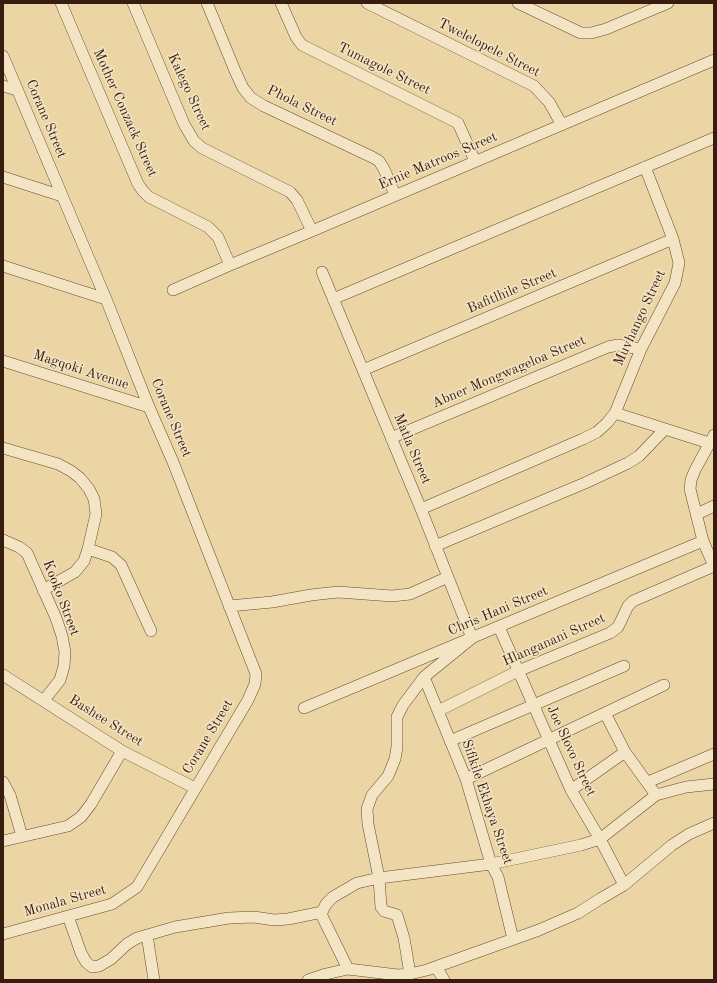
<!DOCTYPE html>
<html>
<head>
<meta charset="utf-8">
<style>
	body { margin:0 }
	#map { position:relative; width:717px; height:983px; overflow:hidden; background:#ecd5a4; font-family:"Old Standard TT",serif }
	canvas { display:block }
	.frame { position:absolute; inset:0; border:4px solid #371c10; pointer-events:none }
</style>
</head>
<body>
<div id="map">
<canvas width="717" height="983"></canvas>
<div class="frame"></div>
</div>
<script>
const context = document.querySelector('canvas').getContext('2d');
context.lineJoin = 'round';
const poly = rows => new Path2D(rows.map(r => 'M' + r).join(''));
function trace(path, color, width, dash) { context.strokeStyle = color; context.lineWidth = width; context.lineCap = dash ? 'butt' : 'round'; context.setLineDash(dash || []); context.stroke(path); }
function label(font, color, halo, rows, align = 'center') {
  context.font = font + ' "Old Standard TT",serif'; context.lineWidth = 3; context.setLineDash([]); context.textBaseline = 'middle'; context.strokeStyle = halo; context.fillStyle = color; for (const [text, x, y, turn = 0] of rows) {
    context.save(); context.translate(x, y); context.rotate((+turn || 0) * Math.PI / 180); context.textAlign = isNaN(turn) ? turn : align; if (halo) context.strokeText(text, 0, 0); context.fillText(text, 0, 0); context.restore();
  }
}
const minor = poly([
	[61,3,138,184,143,191,149,197,208,227,218,237,230,265],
	[133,3,184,124,194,141,202,148,290,192,297,200,312,231],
	[207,3,236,73,243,88,251,98,264,106,372,157,379,161,384,169,395,195],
	[281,3,296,37,302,45,458,123,475,161],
	[367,3,534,86,549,102,562,125],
	[518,3,581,33,591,33,606,29,668,3],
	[3,56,106,299,149,407,173,462,256,674,255,684,248,700,137,887,112,904,3,934],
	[3,86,17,90],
	[3,177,62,196],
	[3,266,106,299],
	[322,272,421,509,472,638,424,677,403,705,397,717,397,747,395,759,388,776,372,795,367,809,368,824,379,878,381,907,384,911,397,915,404,938,410,974],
	[173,290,230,265,312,231,714,60],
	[333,299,714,138],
	[3,361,149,407],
	[363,370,673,239],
	[615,413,709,443],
	[391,438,608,347,618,345,641,349],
	[3,448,58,464,71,471,80,478,89,489,94,499,96,514,88,549,84,561,75,572,43,590],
	[421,509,583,439,597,432,607,423,615,413,641,349,675,283,679,263,673,239,645,167],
	[697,514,714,506],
	[3,540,19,547,27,553,56,618,62,636,65,652,64,666,60,680,44,700],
	[435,546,585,483,628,463,639,456,664,430],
	[88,549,112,557,121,565,151,631],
	[229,606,272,602,311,595,338,592,392,596,410,594,448,577],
	[499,627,571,790,600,839,624,885],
	[3,675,122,751,195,788],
	[424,677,466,779,491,864,498,877,513,939],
	[304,708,703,541],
	[438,711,518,671,610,633,618,627,628,606,633,601,714,566,703,541,690,489,691,480,695,470,714,435],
	[605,713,625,752,656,795],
	[450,741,624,666],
	[466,779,664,685],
	[3,782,10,795,22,836],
	[648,782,714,754],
	[571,790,625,752],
	[3,841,68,826,81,817,91,804,122,751],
	[68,916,81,953,86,962,92,967,99,966,111,959,127,944,137,938,175,927,229,918,254,917,274,920,288,919,322,912],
	[147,935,154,980],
	[436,967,444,980],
	[348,969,322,916,322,912,326,904,333,897,357,883,379,878,491,864,581,845,600,839,656,795,686,787,714,784],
	[308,980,326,974,348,969,398,975,410,974,427,970,539,930,578,913,600,899,624,885,672,845,689,834,714,823]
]);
trace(minor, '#644a35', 12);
trace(minor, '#f3e4c4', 11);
label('14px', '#371c10', '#f3e4c4', [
	["Twelelopele Street",489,48,27],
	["Tumagole Street",384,69,26],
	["Kalego Street",189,92,65],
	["Phola Street",302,106,26],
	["Mother Conzack Street",125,113,66],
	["Corane Street",46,119,67],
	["Ernie Matroos Street",438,161,-23],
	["Bafitlhile Street",512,291,-23],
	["Muvhango Street",640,318,-65],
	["Magqoki Avenue",81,370,18],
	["Abner Mongwageloa Street",509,372,-23],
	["Corane Street",171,418,67],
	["Matla Street",412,449,67],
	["Kooko Street",61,598,69],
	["Chris Hani Street",498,611,-23],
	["Hlanganani Street",554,640,-24],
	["Bashee Street",106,721,32],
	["Corane Street",208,737,-59],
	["Joe Slovo Street",571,751,65],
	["Sifikile Ekhaya Street",487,802,71],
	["Monala Street",65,901,-16]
]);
</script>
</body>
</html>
